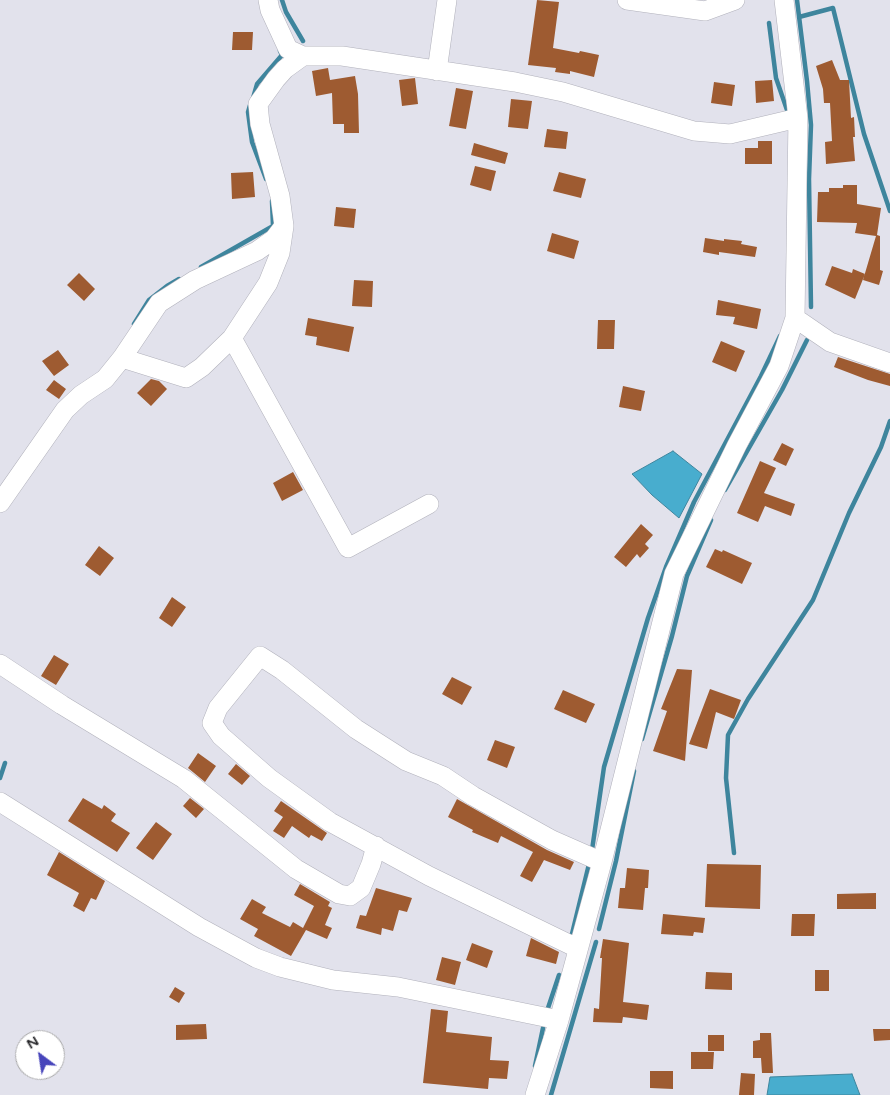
<!DOCTYPE html>
<html>
<head>
<meta charset="utf-8">
<style>
	body { margin:0 }
	#map { position:relative; width:890px; height:1095px; overflow:hidden; background:#e2e2ec; font-family:"Varela Round",sans-serif }
	canvas { display:block }
	.north { position:absolute; left:15px; top:1030px; width:50px; height:50px; box-sizing:border-box; background:#fff; border:1px solid #a9a9aa; border-radius:50%; rotate:329deg; font-size:14px; font-weight:700; line-height:20px; text-align:center; color:#27272a }
	.north::after { content:''; display:block; margin:auto; width:18px; height:22px; background:#4745bb; clip-path:polygon(50% 0,100% 100%,50% 72%,0 100%) }
</style>
</head>
<body>
<div id="map">
<canvas width="890" height="1095"></canvas>
<div class="north">N</div>
</div>
<script>
const context = document.querySelector('canvas').getContext('2d');
context.lineJoin = 'round';
function paint(path, color) { context.fillStyle = color; context.fill(path, 'evenodd'); }
const poly = rows => new Path2D(rows.map(r => 'M' + r).join(''));
function trace(path, color, width, dash) { context.strokeStyle = color; context.lineWidth = width; context.lineCap = dash ? 'butt' : 'round'; context.setLineDash(dash || []); context.stroke(path); }
const water = poly([
	[673,451,702,474,679,518,652,495,632,474,673,451],
	[852,1074,860,1095,767,1095,770,1077,852,1074]
]);
paint(water, '#48adce');
trace(water, '#3e859d', 1);
trace(poly([
	[282,0,286,12,303,41],
	[797,0,807,81,811,125,809,179,811,307],
	[799,17,833,8,864,134,890,211],
	[769,23,776,78,787,110],
	[253,98,257,84,282,55,280,51],
	[250,105,248,112,252,142,266,179],
	[201,267,273,226,272,201],
	[134,324,149,300,167,286,179,279],
	[725,490,782,390,807,340],
	[642,739,672,636,687,576,711,520],
	[0,778,5,763],
	[592,850,604,767,648,618,666,567,694,502,761,376,780,336],
	[734,853,726,778,728,735,748,699,813,600,849,513,881,447,890,421],
	[599,929,616,861,634,771],
	[571,938,589,864],
	[547,1011,559,975],
	[535,1066,543,1028],
	[551,1095,596,942]
]), '#3e859d', 4.5);
paint(poly([
	[537,0,559,2,553,48,579,53,580,51,599,55,594,77,570,71,570,74,555,72,556,68,528,65],
	[233,32,253,32,252,50,232,50],
	[832,60,840,80,849,80,851,118,854,117,855,137,853,137,855,161,826,164,825,142,832,141,830,103,824,103,823,89,816,66],
	[328,68,330,80,355,76,358,94,359,133,344,133,344,124,333,124,332,93,316,96,312,71],
	[415,78,418,104,402,106,399,80],
	[772,80,774,101,756,103,755,81],
	[714,82,735,85,732,106,711,103],
	[456,88,473,91,466,129,449,126],
	[511,99,532,101,528,129,508,127],
	[547,129,568,132,566,149,544,147],
	[758,141,772,141,772,164,745,164,745,148,758,148],
	[474,143,508,153,505,164,471,155],
	[475,166,496,171,491,191,470,185],
	[253,172,255,197,232,199,231,173],
	[559,172,586,179,581,198,553,191],
	[843,185,857,185,857,204,881,208,877,235,880,236,880,270,883,271,879,285,863,280,876,236,855,233,857,223,817,222,818,192,829,192,829,188,843,188],
	[336,207,356,209,354,228,334,226],
	[552,233,579,241,574,259,547,251],
	[705,238,724,241,724,239,742,241,741,244,757,247,755,257,719,252,719,255,703,252],
	[832,266,852,273,853,269,865,274,855,299,825,285],
	[79,273,95,289,84,301,67,285],
	[354,280,373,281,372,307,352,306],
	[718,300,761,309,757,329,733,324,735,317,716,315],
	[308,318,354,327,349,352,316,345,317,337,305,335],
	[598,320,615,320,614,349,597,349],
	[721,341,745,351,736,372,712,362],
	[58,350,69,365,54,376,42,361],
	[838,357,890,374,890,386,868,380,834,367],
	[151,379,159,381,167,389,151,406,137,393],
	[54,380,66,389,59,399,46,390],
	[623,386,645,391,641,411,619,407],
	[782,443,794,449,786,466,773,460],
	[760,461,776,468,764,493,795,504,791,516,765,506,758,522,737,513],
	[293,472,303,490,282,501,273,483],
	[641,524,653,535,645,544,649,548,640,558,637,554,626,567,614,557],
	[99,546,114,558,100,576,85,565],
	[715,549,722,552,723,550,752,563,742,584,706,567],
	[172,597,186,607,172,627,159,618],
	[54,655,69,664,56,685,41,676],
	[677,669,692,670,685,761,653,751,667,711,661,709],
	[452,677,472,687,462,705,442,694],
	[710,689,741,700,734,719,716,712,707,749,689,744],
	[563,690,595,704,586,723,554,709],
	[495,740,515,747,507,768,487,760],
	[198,753,216,766,205,782,188,768],
	[236,764,250,776,242,785,228,774],
	[83,798,102,809,104,805,116,814,111,821,130,833,117,852,68,821],
	[190,798,204,809,196,818,183,806],
	[457,799,547,850,574,862,570,870,544,860,532,882,520,876,533,852,501,836,498,843,472,832,473,830,448,817],
	[281,801,327,833,322,841,311,835,309,838,292,826,284,838,273,831,283,817,274,811],
	[156,822,172,834,153,860,136,848],
	[59,852,105,881,96,900,91,898,84,912,73,906,79,893,47,875],
	[707,864,761,865,760,909,705,907],
	[627,868,649,870,648,888,645,888,643,910,618,908,620,888,625,888],
	[300,884,330,902,328,906,332,908,325,925,332,928,327,939,306,930,291,956,254,936,258,929,240,919,252,899,266,907,262,913,290,927,293,922,303,928,314,906,294,895],
	[376,888,412,898,407,912,399,910,393,931,382,928,381,935,356,928,360,915,366,916],
	[876,893,876,909,837,909,837,894],
	[663,914,705,918,703,933,694,932,693,936,661,934],
	[792,914,815,914,814,936,791,936],
	[531,938,559,952,556,964,526,956],
	[603,939,629,943,623,1002,649,1005,647,1020,623,1017,622,1023,593,1022,594,1008,599,1009,602,958,600,958],
	[472,943,493,951,487,968,466,960],
	[442,957,461,962,455,985,436,980],
	[815,970,829,970,829,991,815,991],
	[706,972,732,973,732,990,705,989],
	[175,987,185,993,179,1003,169,997],
	[431,1009,448,1011,446,1032,492,1037,490,1060,509,1061,507,1079,489,1078,488,1089,423,1083],
	[206,1024,207,1039,176,1040,176,1025],
	[873,1029,890,1029,890,1040,874,1041],
	[760,1033,771,1033,773,1073,762,1073,761,1058,753,1058,753,1041,760,1040],
	[708,1035,724,1035,724,1051,708,1051],
	[691,1052,714,1052,713,1069,691,1069],
	[650,1071,673,1071,673,1089,650,1088],
	[741,1073,755,1074,754,1095,739,1095]
]), '#9e5b31');
const minor = poly([
	[268,0,270,10,288,49,303,56,342,56,515,82,563,92,694,131,730,134,798,118],
	[627,0,705,11,735,0],
	[437,71,447,0],
	[795,318,830,342,890,363],
	[232,338,348,548,429,504],
	[122,358,186,378,202,367,232,338,268,283,280,253,284,226],
	[0,503,65,410,81,395,105,379,122,358,159,303,195,280,257,251,274,239,284,226,280,196,260,124,258,104,276,79,285,69,303,56],
	[0,664,62,705,184,779,296,869,339,894,350,896,361,888,371,864,376,846],
	[0,802,199,927,256,958,280,967,333,980,398,987,559,1020],
	[577,948,429,876,330,822,269,778,221,736,212,723,218,708,260,656,282,670,356,729,406,761,443,776,473,796,552,840,602,862],
	[535,1095,559,1020,602,862,674,574,737,445,779,366,795,318,798,118,784,0]
]);
trace(minor, '#b1b1bb', 20);
trace(minor, '#fff', 19);
</script>
</body>
</html>
